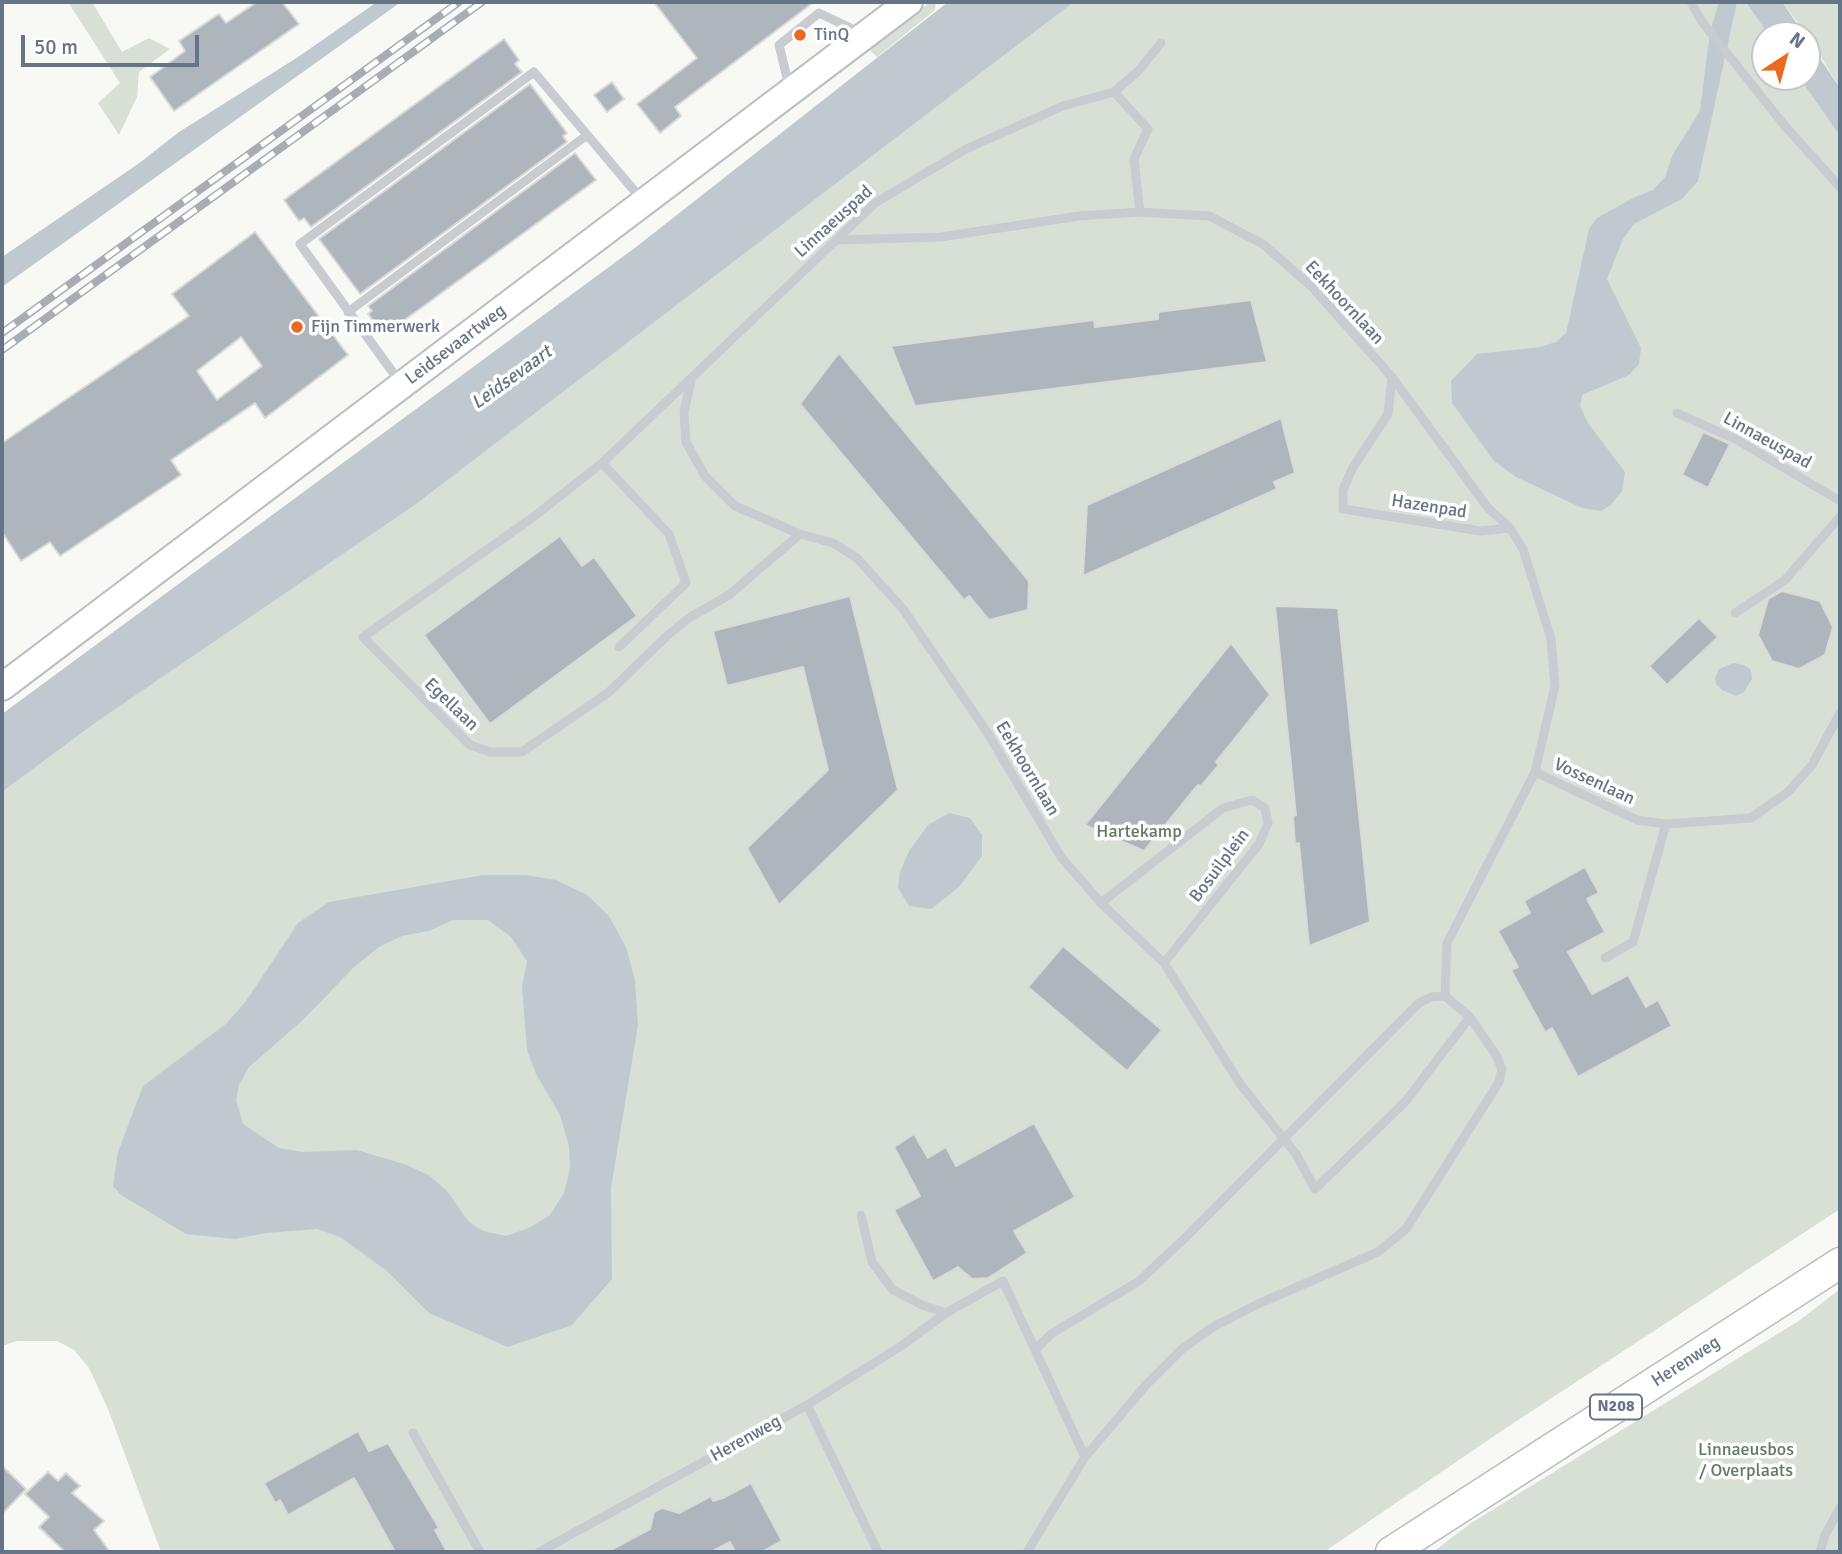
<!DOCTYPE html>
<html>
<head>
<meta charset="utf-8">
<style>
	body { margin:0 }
	#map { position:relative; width:1842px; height:1554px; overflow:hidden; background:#f8f8f5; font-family:Signika,sans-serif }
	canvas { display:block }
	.frame { position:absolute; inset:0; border:4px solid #667488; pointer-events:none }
	.north { position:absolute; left:1751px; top:21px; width:70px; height:70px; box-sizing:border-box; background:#fff; border:2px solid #c2c7cf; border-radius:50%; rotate:36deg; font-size:19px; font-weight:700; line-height:28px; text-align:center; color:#667488 }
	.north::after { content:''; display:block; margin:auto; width:24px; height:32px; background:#eb6a22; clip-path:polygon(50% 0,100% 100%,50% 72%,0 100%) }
	.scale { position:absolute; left:21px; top:35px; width:178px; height:32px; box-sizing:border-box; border:4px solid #667488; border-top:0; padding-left:9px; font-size:21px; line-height:24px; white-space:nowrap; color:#667488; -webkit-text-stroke:5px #fff; paint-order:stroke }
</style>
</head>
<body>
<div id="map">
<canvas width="1842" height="1554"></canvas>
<div class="frame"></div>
<div class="north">N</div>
<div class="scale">50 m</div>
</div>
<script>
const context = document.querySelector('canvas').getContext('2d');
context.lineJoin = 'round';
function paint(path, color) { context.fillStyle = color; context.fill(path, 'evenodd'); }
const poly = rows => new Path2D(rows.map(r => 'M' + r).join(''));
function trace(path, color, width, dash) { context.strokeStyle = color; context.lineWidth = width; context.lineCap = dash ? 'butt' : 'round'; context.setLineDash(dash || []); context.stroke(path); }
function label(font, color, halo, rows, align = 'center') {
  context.font = font + ' Signika,sans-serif'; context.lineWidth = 7; context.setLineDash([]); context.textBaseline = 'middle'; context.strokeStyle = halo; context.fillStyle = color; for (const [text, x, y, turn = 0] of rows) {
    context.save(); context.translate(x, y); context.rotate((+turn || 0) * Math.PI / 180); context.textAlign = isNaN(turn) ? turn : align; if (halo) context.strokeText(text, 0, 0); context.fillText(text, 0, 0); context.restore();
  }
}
paint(poly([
	[68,2,92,2,122,52,149,38,170,49,139,72,137,97,119,135,98,103,120,83],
	[930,2,936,2,935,10,877,57,868,48],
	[1074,2,1750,2,1774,35,1765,35,1765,77,1805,77,1840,125,1840,1209,1506,1428,1324,1552,161,1552,108,1409,89,1368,74,1350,57,1341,17,1341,2,1346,2,792,98,721,415,505],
	[1782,2,1840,2,1840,88,1807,35],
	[1840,1289,1840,1552,1433,1552,1471,1523,1800,1320]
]), '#d8e0d6');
paint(poly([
	[377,2,401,2,2,287,2,257,138,164,179,132,298,57],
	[948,2,1074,2,415,505,98,721,2,792,2,714,636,247],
	[1719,2,1737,2,1698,181,1682,199,1634,224,1623,239,1607,279,1641,348,1639,364,1629,375,1582,395,1580,406,1588,423,1625,472,1622,491,1611,505,1601,511,1582,508,1516,477,1494,461,1452,403,1451,381,1477,354,1540,347,1556,342,1566,333,1589,229,1597,218,1633,198,1653,190,1665,177,1673,154,1700,111,1710,32],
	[1746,2,1782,2,1805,35,1769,35],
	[1807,39,1840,88,1840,136,1799,77,1807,77],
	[1734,663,1744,665,1751,670,1752,679,1744,692,1736,696,1722,690,1716,684,1715,678,1719,669],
	[949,813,970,818,982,835,982,856,959,887,931,909,909,906,898,888,900,872,909,851,928,825],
	[483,875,526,875,556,880,587,895,609,916,626,947,635,980,638,1025,611,1188,612,1279,572,1325,508,1347,429,1313,387,1271,340,1237,317,1229,266,1233,235,1239,186,1234,121,1195,113,1186,118,1152,143,1086,227,1023,246,1001,298,923,329,902],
	[453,920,488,920,511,937,527,961,522,987,527,1050,536,1074,560,1115,569,1146,570,1168,564,1193,550,1215,529,1228,506,1236,483,1231,469,1222,447,1191,430,1176,407,1165,357,1150,303,1152,279,1148,243,1124,236,1100,239,1085,249,1067,303,1020,353,968,379,947,402,936,429,931]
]), '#c0c9cf');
const building = poly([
	[257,2,282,2,299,24,174,111,150,77,185,51,179,41,219,14,226,23,257,2],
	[654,2,814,2,675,107,681,116,660,133,637,104,697,58,654,2],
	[504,39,519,60,515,64,522,72,311,227,304,218,299,221,284,200,504,39],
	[612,82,624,99,607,112,594,95,612,82],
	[530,84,567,133,563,136,567,142,360,294,319,239,530,84],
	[575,153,596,180,384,335,368,314,372,311,368,306,575,153],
	[255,232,348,355,265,418,255,403,171,460,181,475,60,556,50,542,21,561,2,532,2,443,189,316,172,294,255,232],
	[241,337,262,366,217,400,197,371,241,337],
	[1251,300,1267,362,915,406,891,346,1094,320,1095,327,1158,319,1158,312,1251,300],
	[839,353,1029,581,1028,610,989,620,969,596,964,600,800,404,839,353],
	[1281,418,1295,473,1274,482,1277,489,1083,576,1087,505,1281,418],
	[1703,432,1730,444,1708,488,1682,475,1703,432],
	[560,536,582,566,594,557,637,616,490,724,424,635,560,536],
	[1782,591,1820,601,1833,627,1825,655,1799,669,1772,661,1758,635,1768,599,1782,591],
	[850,596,898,790,779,905,747,848,828,770,803,667,727,686,713,631,850,596],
	[1275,606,1338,608,1370,922,1309,946,1299,843,1295,844,1293,816,1296,815,1275,606],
	[1699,618,1718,637,1667,685,1649,666,1699,618],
	[1231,643,1270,695,1216,762,1219,765,1201,786,1198,785,1144,851,1085,825,1231,643],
	[1585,867,1599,893,1587,899,1605,932,1568,952,1592,994,1628,975,1646,1007,1658,1000,1672,1026,1578,1077,1552,1028,1545,1032,1511,970,1518,967,1498,931,1530,913,1524,901,1585,867],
	[1063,946,1162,1030,1127,1071,1028,987,1063,946],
	[1034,1123,1075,1197,1014,1231,1027,1253,988,1278,972,1279,958,1267,933,1281,894,1210,920,1196,894,1147,914,1134,928,1158,946,1147,956,1166,1034,1123],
	[358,1431,369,1451,388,1443,439,1528,435,1530,447,1552,395,1552,354,1478,288,1515,280,1500,275,1503,264,1483,358,1431],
	[2,1466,26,1489,2,1514,2,1466],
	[48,1472,58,1481,66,1473,80,1486,72,1493,104,1521,94,1530,110,1552,65,1552,39,1527,49,1517,25,1494,48,1472],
	[751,1483,782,1541,762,1552,735,1552,730,1542,711,1552,607,1552,650,1529,654,1512,662,1508,679,1513,711,1496,713,1501,723,1498,751,1483]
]);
paint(building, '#aeb5bc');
trace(building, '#d9dad7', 2);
const secondary = poly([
	[2,687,909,2]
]);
const primary = poly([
	[1391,1552,1840,1263]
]);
trace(secondary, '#babec4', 30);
trace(primary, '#b9bcc1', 33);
trace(poly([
	[1691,2,1702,22,1785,126,1840,187],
	[790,90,779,45,819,13,861,33],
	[1114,92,1148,129,1134,159,1140,212],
	[837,240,941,237,1079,216,1140,212,1209,216,1263,244,1312,287,1392,377,1488,508,1510,528,1523,549,1551,639,1555,686,1535,772,1447,943,1445,996,1470,1017,1496,1055,1502,1069,1499,1082,1406,1229,1378,1252,1258,1304,1213,1327,1182,1349,1145,1386,1085,1457,1027,1552],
	[348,312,586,136],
	[692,377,684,412,686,442,705,476,735,506,800,534,833,543,857,558,903,609,987,732,1061,857,1101,903,1164,963,1241,1085,1296,1154,1315,1189,1405,1102,1470,1017],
	[1392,377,1388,414,1352,469,1343,490,1343,509,1481,531,1510,528],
	[399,381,300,244,534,72,643,201],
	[1677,413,1737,440,1840,501],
	[602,463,669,534,686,583,619,647],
	[800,534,729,595,689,618,669,634,609,692,522,752,490,752,470,745,363,637,532,518,602,463,875,203,966,149,1063,106,1114,92,1138,71,1161,43],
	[1735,613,1785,580,1840,517],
	[1535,772,1637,820,1666,824,1751,818,1788,792,1812,765,1840,713],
	[1101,903,1223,808,1252,800,1265,808,1268,823,1259,844,1164,963],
	[1605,958,1633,942,1666,824],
	[861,1215,872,1262,893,1290,922,1305,946,1313],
	[1035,1350,1051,1334,1139,1281,1185,1238,1419,1003,1431,997,1445,996],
	[807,1405,878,1552],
	[413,1433,480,1552],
	[539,1552,807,1405,901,1346,946,1313,1003,1281,1085,1457],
	[1820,1552,1825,1535,1840,1508]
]), '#c8cbcf', 9);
trace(secondary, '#fff', 26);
trace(primary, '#fff', 30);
const rail = poly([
	[2,333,459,2],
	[2,350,482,2]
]);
trace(rail, '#a8adb4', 8);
trace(rail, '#fff', 5, [16]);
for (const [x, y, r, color] of [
	[800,35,7,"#eb6a22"],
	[297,327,7,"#eb6a22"]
]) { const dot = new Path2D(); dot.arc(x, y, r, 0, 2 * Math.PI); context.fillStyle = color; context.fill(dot); trace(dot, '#fff', 2.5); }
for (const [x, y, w] of [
	[1616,1407,52]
]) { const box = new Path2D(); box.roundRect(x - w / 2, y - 12.5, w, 25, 5); context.fillStyle = '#fff'; context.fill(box); trace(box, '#667488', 2); }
label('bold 16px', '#667488', null, [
	["N208",1616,1407]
]);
label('18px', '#667488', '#fff', [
	["TinQ",814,35],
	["Fijn Timmerwerk",311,327]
], 'left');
label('18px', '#667488', '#fff', [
	["Linnaeuspad",834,222,-42],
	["Eekhoornlaan",1344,303,47],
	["Leidsevaartweg",456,345,-37],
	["Linnaeuspad",1767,441,29],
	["Hazenpad",1429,507,9],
	["Egellaan",451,705,44],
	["Eekhoornlaan",1027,769,59],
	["Vossenlaan",1594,782,25],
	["Bosuilplein",1220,866,-53],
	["Herenweg",1686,1362,-33],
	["Herenweg",746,1439,-29]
]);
label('18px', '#637961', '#fff', [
	["Hartekamp",1139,832],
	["Linnaeusbos",1746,1450],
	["/ Overplaats",1746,1471]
]);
label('italic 19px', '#627683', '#fff', [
	["Leidsevaart",512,378,-36]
]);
</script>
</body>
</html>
